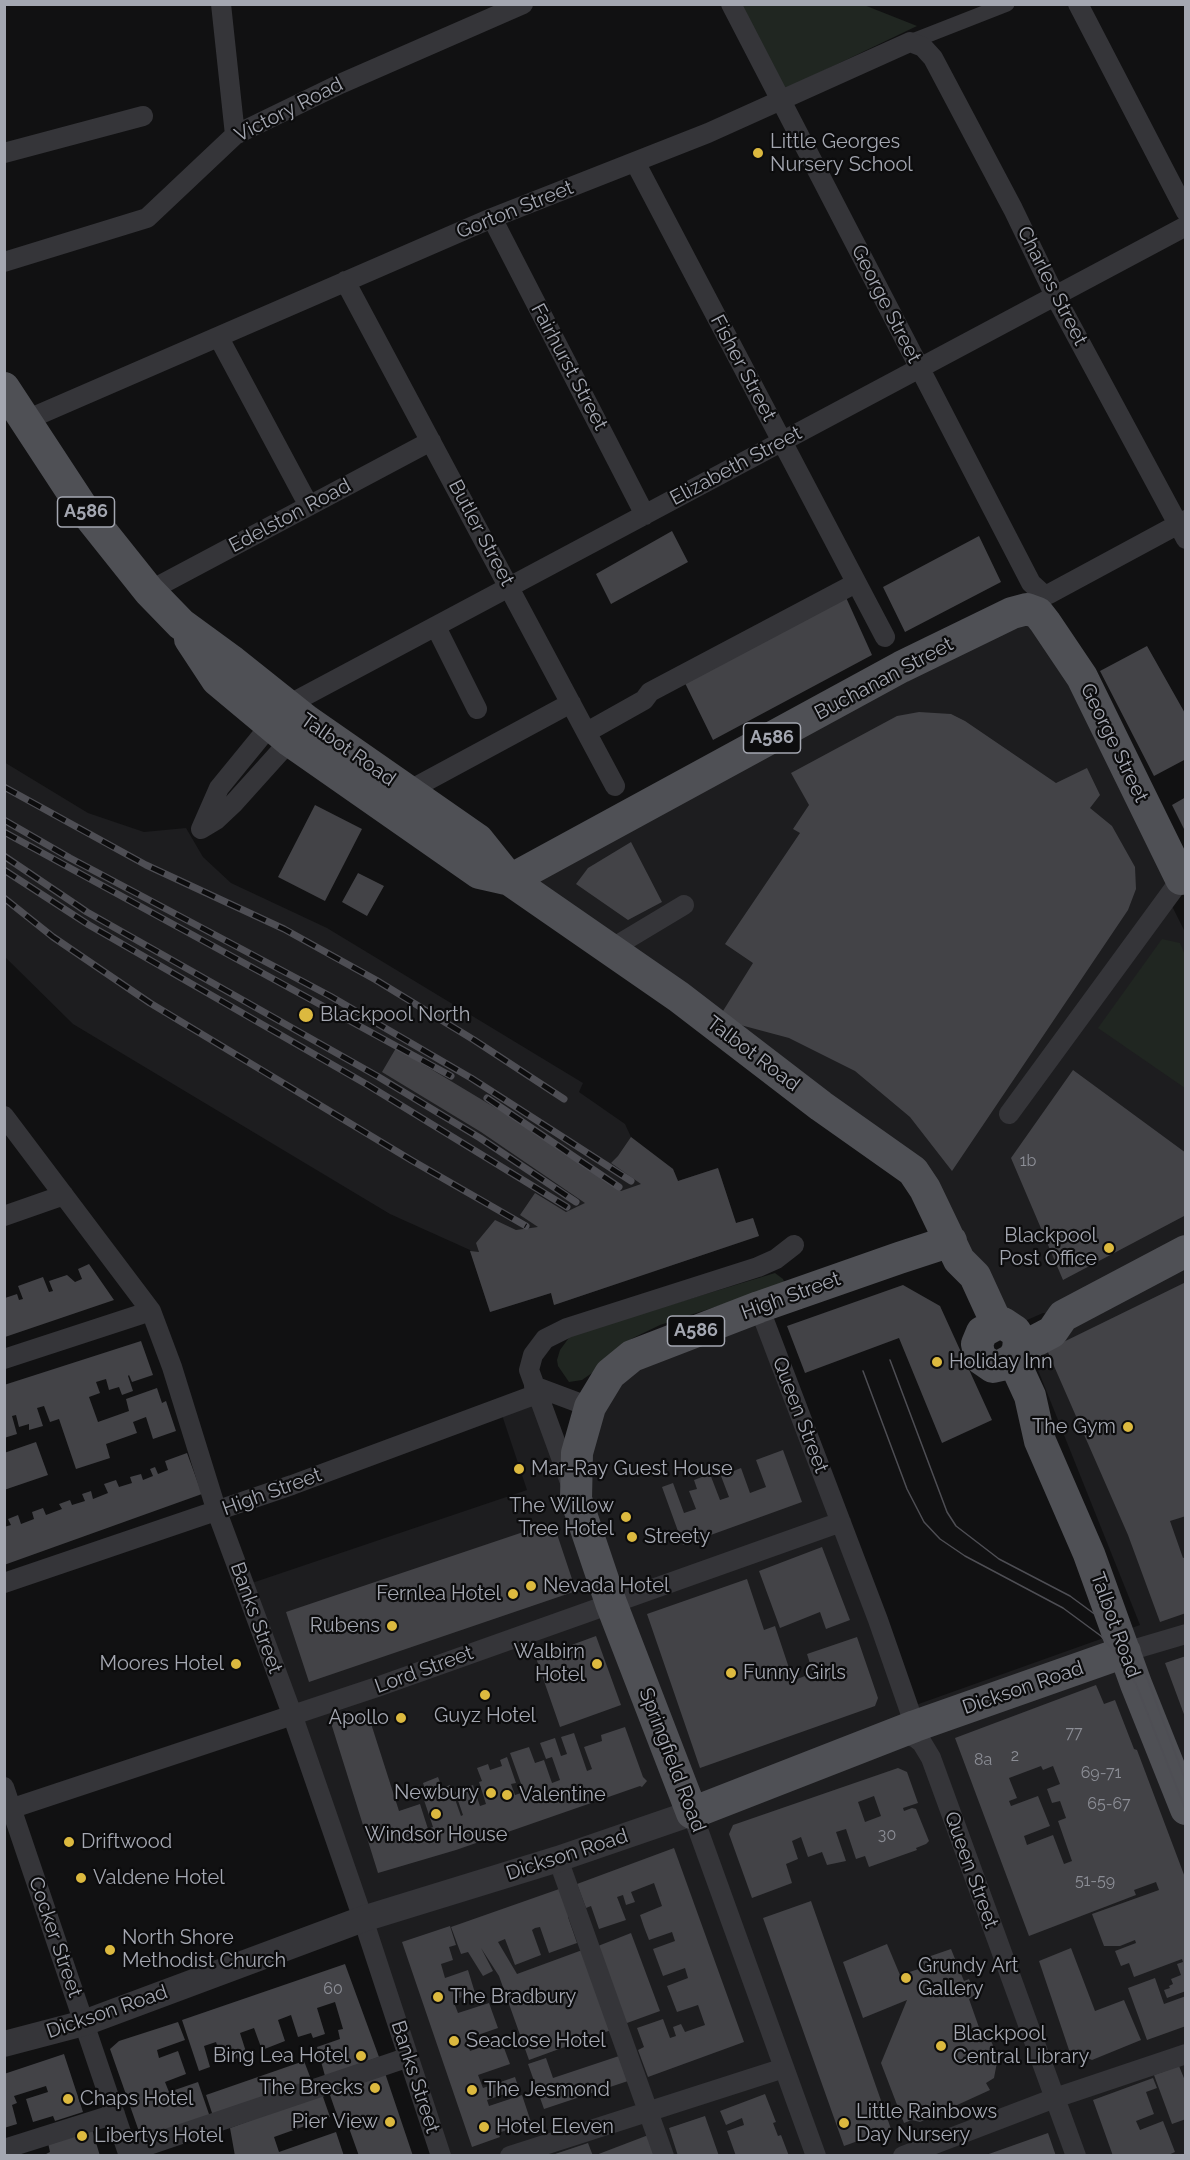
<!DOCTYPE html>
<html>
<head>
<meta charset="utf-8">
<style>
	body { margin:0 }
	#map { position:relative; width:1190px; height:2160px; overflow:hidden; background:#111112; font-family:Raleway,sans-serif }
	canvas { display:block }
	.frame { position:absolute; inset:0; border:6px solid #a4a7b1; pointer-events:none }
</style>
</head>
<body>
<div id="map">
<canvas width="1190" height="2160"></canvas>
<div class="frame"></div>
</div>
<script>
const context = document.querySelector('canvas').getContext('2d');
context.lineJoin = 'round';
function paint(path, color) { context.fillStyle = color; context.fill(path, 'evenodd'); }
const poly = rows => new Path2D(rows.map(r => 'M' + r).join(''));
function trace(path, color, width, dash) { context.strokeStyle = color; context.lineWidth = width; context.lineCap = dash ? 'butt' : 'round'; context.setLineDash(dash || []); context.stroke(path); }
function label(font, color, halo, rows, align = 'center') {
  context.font = font + ' Raleway,sans-serif'; context.lineWidth = 4.5; context.setLineDash([]); context.textBaseline = 'middle'; context.strokeStyle = halo; context.fillStyle = color; for (const [text, x, y, turn = 0] of rows) {
    context.save(); context.translate(x, y); context.rotate((+turn || 0) * Math.PI / 180); context.textAlign = isNaN(turn) ? turn : align; if (halo) context.strokeText(text, 0, 0); context.fillText(text, 0, 0); context.restore();
  }
}
paint(poly([
	[1027,609,1165,846,1168,898,1186,934,1185,2155,441,2155,243,1586,527,1490,500,1409,537,1394,574,1478,603,1383,759,1307,913,1706,1140,1625,1028,1345,1062,1316,1043,1313,1018,1324,991,1296,925,1189,510,880],
	[4,762,88,813,144,832,186,828,203,857,231,883,327,928,583,1083,579,1092,625,1124,631,1137,673,1169,678,1181,718,1168,736,1223,753,1218,759,1236,554,1305,551,1293,490,1312,470,1250,390,1214,73,1024,5,957]
]), '#1d1d1f');
paint(poly([
	[740,5,864,5,917,26,783,90],
	[1162,939,1180,943,1185,955,1185,1088,1098,1028],
	[775,1273,783,1279,785,1284,660,1325,633,1338,605,1358,592,1373,582,1380,569,1382,558,1366,557,1360,560,1350,571,1335]
]), '#202621');
paint(poly([
	[672,531,688,562,611,604,596,574],
	[979,536,1001,582,905,632,883,587],
	[844,593,872,655,713,740,683,679],
	[1147,646,1186,715,1186,759,1154,776,1100,671],
	[919,712,951,714,965,721,1056,783,1087,768,1100,795,1090,808,1112,826,1135,867,1136,889,1128,910,952,1171,910,1117,855,1071,789,1038,718,1019,753,963,725,944,800,833,793,829,809,805,791,773,897,716],
	[1186,797,1186,833,1172,805],
	[315,805,362,829,325,901,278,877],
	[631,842,662,902,628,920,576,884,588,868],
	[358,873,384,886,367,916,342,902],
	[396,1048,499,1110,621,1191,641,1184,611,1163,618,1156,631,1137,673,1169,678,1181,718,1168,736,1223,753,1218,759,1236,554,1305,551,1293,490,1312,470,1251,479,1252,476,1243,495,1220,516,1230,538,1227,520,1215,535,1193,566,1212,585,1203,481,1132,382,1072],
	[1073,1070,1186,1153,1186,1215,1063,1280,1011,1158],
	[89,1264,114,1300,5,1337,5,1298,17,1294,19,1300,23,1299,18,1286,43,1277,49,1292,53,1291,49,1281,67,1275,75,1282,82,1279,78,1269],
	[1186,1282,1186,1516,1170,1521,1183,1558,1186,1557,1186,1613,1160,1622,1128,1535,1047,1350],
	[903,1285,940,1306,992,1420,942,1443,899,1338,805,1373,787,1326],
	[141,1341,153,1375,132,1382,129,1375,128,1376,133,1391,122,1395,119,1387,109,1390,106,1379,96,1382,100,1393,89,1397,98,1422,129,1411,126,1399,157,1388,162,1403,166,1401,176,1431,153,1439,146,1417,133,1422,137,1433,106,1444,110,1458,76,1469,59,1419,50,1422,44,1406,37,1408,43,1426,29,1430,29,1424,19,1427,16,1415,12,1416,17,1434,4,1438,4,1385],
	[36,1442,48,1475,4,1490,4,1453],
	[783,1450,802,1502,683,1545,662,1487,673,1483,684,1513,696,1509,689,1491,697,1489,694,1480,710,1474,720,1500,729,1497,721,1476,741,1468,750,1493,766,1487,756,1460],
	[187,1453,202,1494,4,1565,4,1527,11,1525,8,1519,18,1515,21,1524,34,1519,32,1512,43,1508,46,1515,62,1509,59,1504,70,1500,72,1505,85,1501,82,1494,91,1491,93,1499,108,1493,104,1484,116,1480,119,1487,132,1483,130,1477,141,1474,143,1480,153,1476,150,1469,155,1467,158,1474,168,1470,165,1461],
	[553,1522,576,1591,309,1682,286,1612],
	[822,1547,850,1620,826,1629,820,1612,780,1628,759,1571],
	[747,1579,764,1630,775,1626,789,1668,793,1667,797,1679,813,1673,807,1654,857,1637,878,1698,875,1706,700,1768,647,1614],
	[596,1636,621,1705,560,1727,536,1658],
	[1186,1656,1186,1717,1185,1717,1165,1663],
	[1096,1685,1104,1704,1115,1700,1134,1749,1137,1750,1186,1880,1186,1991,1167,1998,1164,1990,1170,1988,1169,1986,1173,1984,1171,1979,1181,1975,1177,1964,1183,1962,1182,1959,1134,1977,1129,1963,1121,1966,1115,1951,1136,1943,1135,1940,1120,1946,1104,1946,1092,1914,1159,1890,1156,1882,1134,1890,1136,1895,1029,1936,955,1738],
	[1041,1766,1043,1770,1053,1766,1060,1784,1047,1789,1052,1803,1060,1801,1066,1818,1058,1821,1072,1861,1064,1864,1053,1835,1027,1845,1024,1836,1050,1826,1038,1796,1011,1806,1009,1801,1017,1798,1009,1778],
	[367,1711,399,1811,420,1804,428,1829,433,1827,424,1800,428,1799,423,1783,438,1777,442,1788,450,1785,461,1816,463,1815,455,1792,473,1785,480,1806,486,1804,479,1782,482,1781,477,1768,488,1764,490,1770,502,1766,500,1760,507,1757,516,1783,511,1784,515,1795,524,1792,510,1753,529,1747,535,1763,544,1760,552,1783,560,1780,552,1757,546,1759,540,1743,555,1738,561,1756,567,1754,561,1737,574,1733,587,1771,592,1769,584,1747,602,1741,601,1735,625,1727,643,1777,647,1781,642,1787,640,1786,456,1850,378,1873,331,1723],
	[898,1768,907,1772,918,1803,903,1808,904,1811,912,1808,916,1809,929,1841,926,1844,916,1848,917,1850,869,1867,865,1856,856,1859,846,1829,836,1832,846,1861,827,1865,822,1852,808,1857,801,1837,792,1841,798,1859,786,1864,792,1883,752,1898,729,1834,733,1825],
	[874,1796,881,1816,865,1822,858,1802],
	[674,1848,744,2042,648,2077,638,2050,644,2047,637,2028,663,2019,670,2038,676,2036,673,2027,681,2024,685,2032,705,2025,698,2005,677,2012,667,1986,688,1978,685,1968,663,1976,653,1949,675,1941,672,1932,649,1940,644,1927,640,1915,662,1906,654,1883,631,1892,635,1902,626,1905,623,1895,617,1897,626,1920,599,1929,591,1906,586,1908,577,1884],
	[562,1888,571,1916,568,1917,577,1943,549,1953,540,1927,535,1928,532,1930,541,1955,515,1965,505,1939,498,1942,517,1974,585,1949,614,2029,529,2060,499,1976,481,1948,493,1971,483,1976,468,1952,461,1954,451,1927],
	[811,1901,891,2129,844,2146,763,1918],
	[450,1926,456,1945,449,1947,453,1960,441,1964,445,1978,468,1970,475,1993,453,2000,458,2013,489,2003,498,2028,466,2039,470,2051,501,2040,510,2064,478,2075,483,2088,515,2077,519,2089,487,2100,489,2106,522,2095,531,2122,498,2133,500,2137,472,2147,402,1942],
	[631,1933,660,2011,627,2023,620,2018,598,1946],
	[887,1944,900,1975,925,1967,922,1959,951,1949,964,1981,969,1979,975,1995,969,1999,982,2036,988,2034,998,2057,994,2078,986,2083,990,2090,920,2122,912,2120,904,2123,881,2063,907,2000,863,2018,843,1962],
	[1071,1948,1095,2011,1124,2000,1141,2040,1092,2060,1069,2050,1039,1961],
	[345,1964,379,2057,325,2076,317,2047,340,2039,338,2030,343,2029,335,2002,317,2008,325,2034,313,2038,311,2033,298,2037,291,2015,278,2020,285,2041,262,2050,254,2028,240,2033,247,2055,223,2063,216,2042,204,2046,210,2067,199,2071,182,2020],
	[1155,1978,1164,2004,1186,1996,1186,2026,1147,2040,1128,1988],
	[178,2022,185,2040,157,2050,159,2058,178,2051,186,2074,165,2082,169,2092,198,2082,210,2117,142,2140,110,2049,119,2041],
	[64,2054,83,2112,55,2121,53,2116,33,2122,26,2099,48,2092,46,2086,14,2096,17,2103,12,2105,17,2124,4,2128,4,2074],
	[622,2055,631,2080,544,2109,528,2064,546,2058,553,2078],
	[304,2061,312,2082,213,2116,206,2095],
	[1179,2066,1186,2083,1186,2119,1172,2124,1154,2075],
	[385,2073,413,2156,359,2156,349,2128,363,2123,361,2117,340,2124,329,2092],
	[1153,2078,1157,2088,1146,2092,1154,2114,1136,2121,1140,2130,1163,2121,1175,2152,1166,2156,1113,2156,1093,2100],
	[322,2094,330,2117,274,2137,279,2152,336,2132,344,2156,235,2156,230,2128],
	[765,2094,776,2122,773,2123,778,2136,781,2135,789,2156,754,2156,753,2154,736,2156,727,2131,744,2125,742,2118,726,2125,720,2111],
	[705,2116,719,2156,678,2156,669,2128],
	[92,2129,100,2156,42,2156,50,2152,48,2143],
	[1048,2133,1056,2156,986,2156,986,2155],
	[651,2134,659,2156,596,2156,596,2155],
	[588,2143,593,2156,552,2156,552,2155]
]), '#434347');
trace(poly([
	[910,42,1007,4]
]), '#353539', 15);
trace(poly([
	[221,4,235,135],
	[731,4,1031,583,1043,594,1049,594],
	[1078,4,1186,212],
	[4,153,143,116],
	[635,162,885,637],
	[492,218,645,515],
	[4,262,147,218,235,135,340,84,523,4],
	[345,281,615,786],
	[219,338,309,506],
	[24,421,492,218,708,133,910,42,923,47,933,58,1013,209,1055,296,1186,539],
	[149,591,431,441],
	[1049,594,1186,520],
	[436,627,477,709],
	[587,732,644,700,650,692,856,583],
	[402,799,408,791,571,703],
	[201,829,219,788,286,706,1186,226],
	[201,829,216,820,233,804,296,734],
	[609,950,684,905],
	[1009,1114,1181,879],
	[4,1116,151,1311,172,1367,217,1512,292,1714,363,1919,441,2156],
	[4,1216,64,1195],
	[759,1307,878,1620,915,1726],
	[4,1359,151,1311],
	[534,1386,590,1407],
	[570,1482,529,1370,533,1355,545,1339,567,1328,758,1267,776,1259,794,1245],
	[4,1583,292,1485,537,1394],
	[1125,1652,1186,1634],
	[902,1732,916,1738,922,1743,931,1758,1076,2156],
	[4,1787,129,2156],
	[4,1811,377,1687,841,1522],
	[692,1813,816,2156],
	[558,1859,664,2156],
	[4,2149,115,2114],
	[128,2152,409,2057],
	[510,2156,784,2068],
	[903,2156,1055,2098,1186,2054]
]), '#353539', 20);
trace(poly([
	[4,2044,84,2023,363,1919,558,1859,692,1813]
]), '#353539', 26);
trace(poly([
	[4,388,82,507,149,591,181,624,233,662,307,721,478,840,510,880,679,997,821,1106,913,1171,925,1189,959,1260,975,1276,997,1324],
	[190,639,217,680,290,741,479,873,510,880],
	[510,880,901,667,1012,613,1027,609,1038,613,1045,622,1082,677,1181,879,1186,877],
	[951,1241,899,1258,759,1307,632,1356,610,1374,590,1407,577,1453,576,1499,611,1603,692,1813,915,1726,1125,1652],
	[1003,1323,1015,1331,1019,1338,1018,1350,1013,1359,1002,1365,993,1367,980,1358,977,1344,982,1332,997,1324,1003,1323],
	[1018,1350,1052,1332,1063,1316,1186,1251],
	[1013,1359,1030,1396,1040,1441,1089,1554,1136,1684,1186,1809]
]), '#4f5055', 32);
trace(poly([
	[890,1360,947,1512,956,1526,999,1559,1070,1596,1104,1621,1119,1636,1144,1670,1186,1782],
	[863,1371,907,1489,924,1522,940,1539,965,1556,1063,1608,1101,1636,1117,1655,1136,1684,1186,1811]
]), '#4e4e54', 1.5);
const rail = poly([
	[4,787,146,865,284,929,376,980,474,1040,564,1099],
	[4,820,70,858,330,996,471,1078,631,1181],
	[4,832,451,1076],
	[4,856,87,912,377,1076,480,1138,576,1202],
	[4,870,89,925,366,1084,567,1207],
	[4,898,53,937,150,1003,411,1160,526,1226],
	[487,1098,619,1187]
]);
trace(rail, '#4e4e54', 7);
trace(rail, '#0c0c0d', 4.5, [14]);
for (const [x, y, r, color] of [
	[758,153,6,"#dcb93f"],
	[306,1015,8,"#dcb93f"],
	[1109,1248,6,"#dcb93f"],
	[937,1362,6,"#dcb93f"],
	[1128,1427,6,"#dcb93f"],
	[519,1469,6,"#dcb93f"],
	[626,1517,6,"#dcb93f"],
	[632,1537,6,"#dcb93f"],
	[531,1586,6,"#dcb93f"],
	[513,1594,6,"#dcb93f"],
	[392,1626,6,"#dcb93f"],
	[236,1664,6,"#dcb93f"],
	[597,1664,6,"#dcb93f"],
	[731,1673,6,"#dcb93f"],
	[485,1695,6,"#dcb93f"],
	[401,1718,6,"#dcb93f"],
	[491,1793,6,"#dcb93f"],
	[507,1795,6,"#dcb93f"],
	[436,1814,6,"#dcb93f"],
	[69,1842,6,"#dcb93f"],
	[81,1878,6,"#dcb93f"],
	[110,1950,6,"#dcb93f"],
	[906,1978,6,"#dcb93f"],
	[438,1997,6,"#dcb93f"],
	[454,2041,6,"#dcb93f"],
	[941,2046,6,"#dcb93f"],
	[361,2056,6,"#dcb93f"],
	[375,2088,6,"#dcb93f"],
	[472,2090,6,"#dcb93f"],
	[68,2099,6,"#dcb93f"],
	[390,2122,6,"#dcb93f"],
	[844,2123,6,"#dcb93f"],
	[484,2127,6,"#dcb93f"],
	[82,2136,6,"#dcb93f"]
]) { const dot = new Path2D(); dot.arc(x, y, r, 0, 2 * Math.PI); context.fillStyle = color; context.fill(dot); trace(dot, '#0c0c0d', 2); }
label('16px', '#8c8e96', null, [
	["1b",1028,1161],
	["77",1074,1733],
	["2",1015,1756],
	["8a",983,1760],
	["69-71",1101,1773],
	["65-67",1109,1804],
	["30",887,1835],
	["51-59",1095,1881],
	["60",333,1989]
]);
for (const [x, y, w] of [
	[86,512,57],
	[772,738,57],
	[696,1331,57]
]) { const box = new Path2D(); box.roundRect(x - w / 2, y - 15, w, 30, 4.5); context.fillStyle = '#0c0c0d'; context.fill(box); trace(box, '#a4a7b1', 1.5); }
label('bold 18px', '#a4a7b1', null, [
	["A586",86,512],
	["A586",772,738],
	["A586",696,1331]
]);
label('20px', '#a4a7b1', '#0c0c0d', [
	["Victory Road",289,110,-27],
	["Gorton Street",515,210,-22],
	["Charles Street",1052,286,63],
	["George Street",886,304,63],
	["Fairhurst Street",569,367,62],
	["Fisher Street",743,368,62],
	["Elizabeth Street",736,466,-28],
	["Edelston Road",290,516,-28],
	["Butler Street",481,533,62],
	["Buchanan Street",884,679,-28],
	["George Street",1114,743,64],
	["Talbot Road",348,750,35],
	["Talbot Road",753,1054,37],
	["High Street",791,1296,-20],
	["Queen Street",800,1415,69],
	["High Street",272,1492,-20],
	["Banks Street",256,1618,70],
	["Talbot Road",1115,1625,70],
	["Lord Street",424,1670,-20],
	["Dickson Road",1023,1688,-19],
	["Springfield Road",672,1760,69],
	["Dickson Road",567,1855,-18],
	["Queen Street",971,1870,70],
	["Cocker Street",55,1937,71],
	["Dickson Road",107,2012,-19],
	["Banks Street",415,2077,72]
]);
label('20px', '#a4a7b1', '#0c0c0d', [
	["Little Georges",770,142],
	["Nursery School",770,165],
	["Blackpool North",320,1015],
	["Blackpool",1097,1236,"right"],
	["Post Office",1097,1259,"right"],
	["Holiday Inn",949,1362],
	["The Gym",1116,1427,"right"],
	["Mar-Ray Guest House",531,1469],
	["The Willow",614,1506,"right"],
	["Tree Hotel",614,1529,"right"],
	["Streety",644,1537],
	["Nevada Hotel",543,1586],
	["Fernlea Hotel",501,1594,"right"],
	["Rubens",380,1626,"right"],
	["Walbirn",585,1652,"right"],
	["Hotel",585,1675,"right"],
	["Moores Hotel",224,1664,"right"],
	["Funny Girls",743,1673],
	["Guyz Hotel",485,1716,"center"],
	["Apollo",389,1718,"right"],
	["Newbury",479,1793,"right"],
	["Valentine",519,1795],
	["Windsor House",436,1835,"center"],
	["Driftwood",81,1842],
	["Valdene Hotel",93,1878],
	["North Shore",122,1938],
	["Methodist Church",122,1961],
	["Grundy Art",918,1966],
	["Gallery",918,1989],
	["The Bradbury",450,1997],
	["Blackpool",953,2034],
	["Central Library",953,2057],
	["Seaclose Hotel",466,2041],
	["Bing Lea Hotel",349,2056,"right"],
	["The Brecks",363,2088,"right"],
	["The Jesmond",484,2090],
	["Chaps Hotel",80,2099],
	["Little Rainbows",856,2112],
	["Day Nursery",856,2135],
	["Pier View",378,2122,"right"],
	["Hotel Eleven",496,2127],
	["Libertys Hotel",94,2136]
], 'left');
</script>
</body>
</html>
